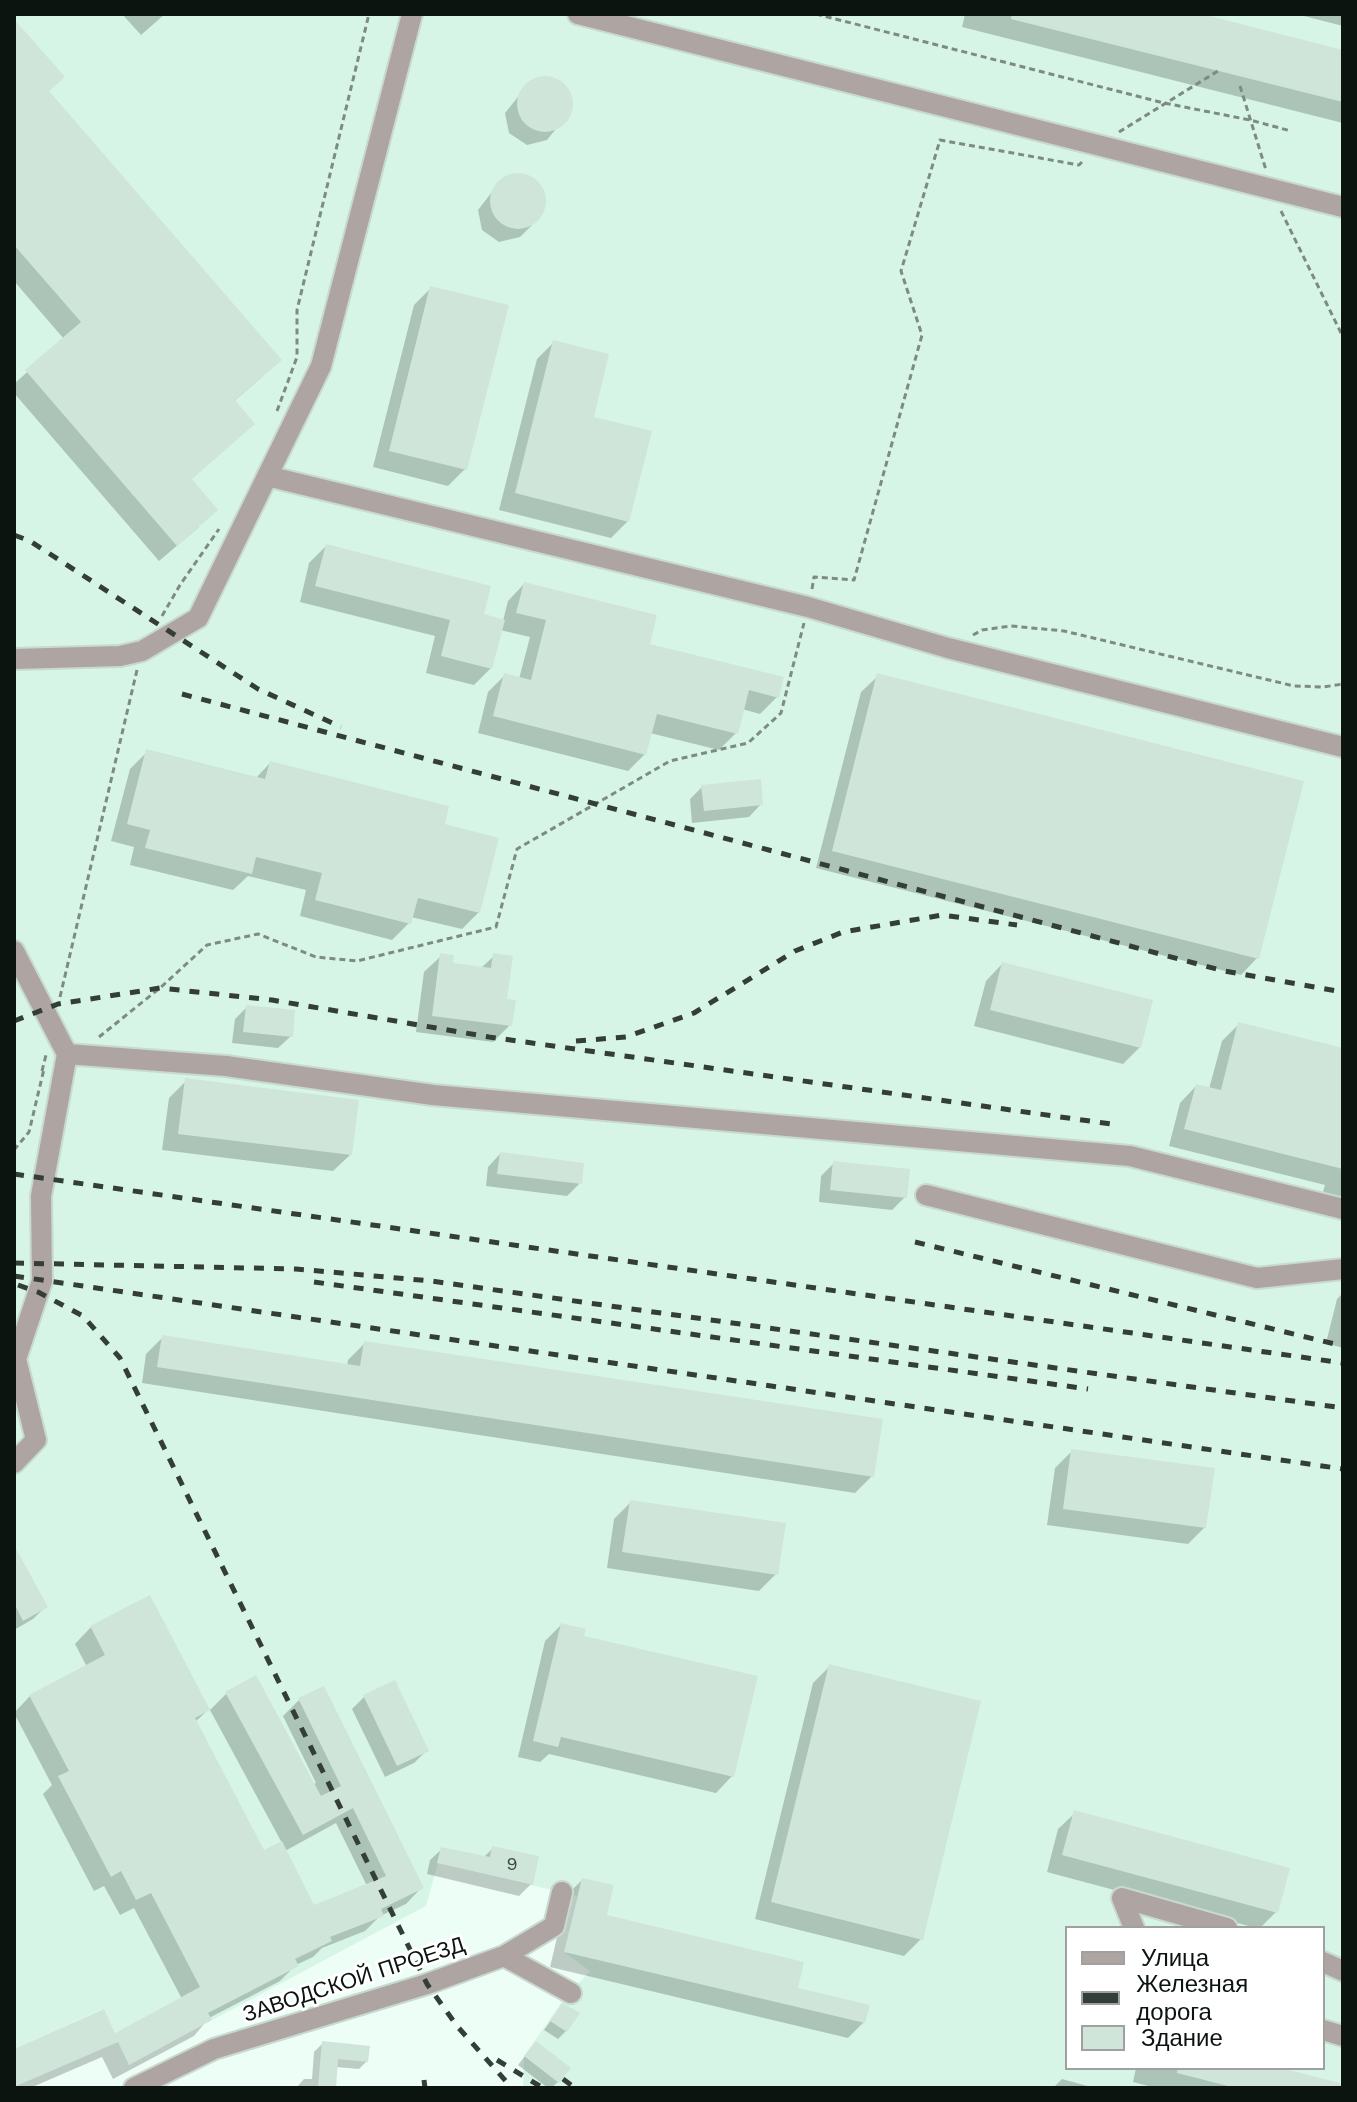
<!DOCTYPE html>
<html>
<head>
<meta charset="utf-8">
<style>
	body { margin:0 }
	#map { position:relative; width:1357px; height:2102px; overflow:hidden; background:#ecfef5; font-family:"Work Sans",sans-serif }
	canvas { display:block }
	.frame { position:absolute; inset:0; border:16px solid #0c1410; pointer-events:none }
	.legend { position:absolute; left:1065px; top:1926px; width:260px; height:144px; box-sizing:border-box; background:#fff; border:2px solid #9ea19f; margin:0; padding:10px 14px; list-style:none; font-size:24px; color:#0c1410 }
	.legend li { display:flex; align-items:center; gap:16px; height:40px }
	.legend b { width:40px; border:2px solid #9ea19f }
</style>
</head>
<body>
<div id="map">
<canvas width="1357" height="2102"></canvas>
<div class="frame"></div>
<ul class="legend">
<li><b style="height:10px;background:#aea4a1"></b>Улица</li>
<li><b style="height:10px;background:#343e39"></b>Железная дорога</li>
<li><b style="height:22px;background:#cfe5da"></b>Здание</li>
</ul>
</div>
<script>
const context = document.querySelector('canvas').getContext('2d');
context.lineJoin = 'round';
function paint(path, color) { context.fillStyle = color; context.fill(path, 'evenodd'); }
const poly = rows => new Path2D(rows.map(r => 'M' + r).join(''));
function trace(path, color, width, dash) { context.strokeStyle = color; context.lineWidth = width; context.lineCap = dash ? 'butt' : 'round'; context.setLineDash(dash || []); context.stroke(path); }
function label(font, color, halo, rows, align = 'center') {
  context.font = font + ' "Work Sans",sans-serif'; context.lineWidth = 6; context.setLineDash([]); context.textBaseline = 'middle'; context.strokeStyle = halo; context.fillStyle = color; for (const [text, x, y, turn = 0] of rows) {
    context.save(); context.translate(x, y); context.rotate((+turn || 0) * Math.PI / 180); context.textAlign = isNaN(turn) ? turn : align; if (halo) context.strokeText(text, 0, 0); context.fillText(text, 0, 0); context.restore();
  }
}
paint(poly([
	[14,14,1343,14,1343,2088,523,2088,524,2056,562,2002,590,1971,564,1952,577,1896,438,1863,426,1906,212,2020,195,1990,115,2033,103,2009,14,2049],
	[1067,1928,1323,1928,1323,2068,1067,2068]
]), '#d7f5e6');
paint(poly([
	[122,14,165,14,141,35],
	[965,14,1194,14,1343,52,1343,123,962,27],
	[1296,14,1343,14,1343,26],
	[14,22,47,92,263,376,233,402,190,480,199,527,159,561,14,393,14,384,64,339,14,281],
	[550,78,568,89,572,109,547,140,527,145,509,133,505,113,530,82],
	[523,175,540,186,544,206,533,224,520,237,499,242,482,230,478,210,502,179],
	[431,288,465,469,448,486,373,467,414,305],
	[554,342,591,418,628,521,611,538,499,510,537,359],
	[326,546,481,616,503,621,508,601,524,584,647,645,777,697,760,714,742,709,736,733,719,750,650,733,645,754,628,771,478,733,488,692,505,675,519,679,530,637,500,630,491,668,474,685,426,673,435,636,300,602,309,563],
	[878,676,1257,958,1241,975,816,868,861,692],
	[147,752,255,779,270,763,442,826,479,912,462,929,411,917,409,923,392,940,300,916,306,890,248,876,233,890,130,865,134,847,111,841,130,769],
	[702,787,761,804,749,817,692,823,690,799],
	[441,956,451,964,481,968,494,956,510,1025,493,1042,416,1032,424,972],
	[1002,964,1140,1047,1123,1064,974,1026,986,981],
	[247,1007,291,1036,278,1048,232,1043,235,1019],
	[1239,1024,1343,1050,1343,1212,1319,1206,1325,1185,1169,1146,1180,1103,1196,1086,1209,1089,1222,1041],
	[186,1081,350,1155,333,1171,162,1150,169,1098],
	[500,1154,580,1183,567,1196,486,1186,488,1167],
	[834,1163,905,1197,892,1210,819,1202,821,1176],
	[1343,1293,1343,1348,1326,1343,1337,1299],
	[163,1337,347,1366,348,1360,365,1343,872,1476,855,1493,142,1383,146,1354],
	[1072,1451,1205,1527,1188,1544,1047,1525,1055,1468],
	[631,1502,776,1574,759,1591,607,1568,614,1519],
	[14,1564,45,1607,33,1619,14,1630],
	[561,1625,582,1638,732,1776,716,1793,549,1754,540,1762,518,1757,545,1641],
	[91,1627,208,1710,195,1722,263,1852,282,1843,210,1710,226,1694,313,1784,316,1783,283,1716,299,1700,422,1887,406,1904,380,1916,365,1931,322,1948,313,1957,296,1965,280,1981,209,2018,194,2036,113,2079,102,2057,30,2088,14,2088,14,2051,114,2036,182,1999,134,1908,120,1915,104,1886,94,1891,43,1794,52,1785,14,1713,30,1696,87,1667,75,1644],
	[336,1823,367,1886,313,1907,285,1851],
	[830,1666,921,1939,904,1956,755,1919,813,1683],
	[364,1697,426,1751,414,1763,385,1777,352,1709],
	[1075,1813,1276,1912,1260,1928,1256,1928,1047,1872,1058,1829],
	[493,1848,531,1884,519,1896,427,1874,430,1860,442,1849,483,1858],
	[582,1880,604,1916,795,1989,864,2022,848,2038,550,1967,567,1895],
	[562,2005,566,2031,558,2039,544,2030],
	[322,2044,367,2061,359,2069,336,2067,334,2088,296,2088,304,2079,312,2079,314,2052],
	[528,2052,558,2082,551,2088,548,2088,518,2065],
	[1136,2068,1273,2068,1343,2086,1343,2088,1156,2088,1133,2082],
	[1062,2079,1091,2087,1091,2088,1053,2088]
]), '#0003');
paint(poly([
	[1012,14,1202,14,1343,50,1343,102,1011,19],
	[14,19,65,77,49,91,282,360,235,400,255,424,192,479,218,510,177,546,25,370,81,322,14,245],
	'517 104a28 28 0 1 1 56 0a28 28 0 1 1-56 0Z',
	'490 201a28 28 0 1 1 56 0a28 28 0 1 1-56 0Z',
	[430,286,509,305,467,470,389,451],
	[553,340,609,354,594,417,652,431,629,522,515,493],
	[326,544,491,586,484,614,505,620,492,669,441,656,450,620,315,586],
	[524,582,657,615,650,644,784,677,779,698,749,690,738,734,657,714,646,755,493,716,504,673,531,680,546,620,516,613],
	[877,673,1304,781,1259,959,832,851],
	[146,749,265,779,270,761,449,806,445,824,499,838,480,913,418,898,411,924,315,900,322,873,256,857,252,874,145,848,150,830,127,824],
	[761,779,763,805,704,811,701,785],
	[440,953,454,955,453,963,491,968,493,953,513,956,507,999,516,1000,512,1026,432,1016],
	[1002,962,1153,1000,1141,1048,990,1010],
	[246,1005,295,1010,293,1037,243,1032],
	[1238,1022,1343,1048,1343,1169,1184,1129,1196,1084,1221,1090],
	[185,1078,359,1100,352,1155,178,1134],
	[500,1152,584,1163,582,1184,497,1174],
	[833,1161,910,1169,907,1198,830,1190],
	[162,1335,360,1366,364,1341,883,1419,874,1477,157,1367],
	[1071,1449,1215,1468,1206,1528,1063,1509],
	[630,1500,786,1523,778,1575,622,1552],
	[14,1545,48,1607,23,1621,14,1603],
	[150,1595,210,1710,195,1718,264,1850,282,1841,314,1905,386,1876,353,1808,303,1835,225,1692,256,1675,321,1796,341,1786,298,1698,324,1686,424,1888,381,1909,384,1916,330,1937,332,1941,295,1959,299,1966,208,2013,212,2020,129,2065,118,2042,14,2087,14,2049,104,2009,115,2033,200,1987,151,1893,136,1900,121,1871,111,1877,58,1776,69,1771,29,1695,105,1655,90,1626],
	[561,1623,586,1629,584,1636,758,1676,734,1777,561,1737,558,1747,533,1741],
	[829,1664,981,1701,923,1940,771,1902],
	[395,1680,429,1751,397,1766,363,1695],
	[1074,1810,1290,1868,1278,1913,1062,1855],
	[492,1846,539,1856,533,1885,437,1863,441,1847,490,1857],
	[582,1878,614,1885,607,1915,804,1962,798,1988,870,2005,865,2023,564,1952],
	[562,2003,580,2013,567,2032,550,2021],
	[322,2041,370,2046,368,2062,338,2059,336,2088,318,2088],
	[536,2041,571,2068,559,2083,524,2056],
	[1178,2068,1281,2068,1340,2083,1340,2088,1236,2088,1177,2073]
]), '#cfe5da');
const minor = poly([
	[578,14,1343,207],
	[267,476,808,607,948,648,1343,747],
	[14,659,120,656,142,651,198,618,321,366,412,14],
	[14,951,67,1054,41,1196,42,1281,16,1359,36,1440,14,1463],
	[67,1054,226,1066,433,1095,1130,1156,1343,1209],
	[926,1195,1257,1278,1343,1269],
	[1134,1928,1122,1898,1227,1928],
	[504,1956,571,1993],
	[1323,1962,1343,1971],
	[1323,2030,1343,2036],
	[134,2088,214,2049,427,1984,504,1956,554,1926,562,1892]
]);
trace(minor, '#c8d9d0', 24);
trace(poly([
	[816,14,1164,103,1250,120,1291,131],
	[1240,86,1266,170],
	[1119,132,1218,71],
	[1281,211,1343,337],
	[277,411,297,357,297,310,369,14],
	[812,589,814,577,854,580,922,335,901,271,940,140,1079,165,1083,161],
	[162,616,180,585,219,529],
	[973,635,982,630,1011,626,1064,631,1294,686,1323,687,1343,684],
	[60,997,137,670],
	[99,1037,160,988,207,945,258,934,316,957,357,961,496,927,517,849,670,761,748,743,781,713,804,623],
	[42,1071,46,1055],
	[14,1150,29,1132,44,1069]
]), '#7e8b85', 3, [6, 4]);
trace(minor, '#aea4a1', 20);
trace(poly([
	[14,535,30,541,258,689,341,727],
	[182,694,1224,971,1343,992],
	[14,1021,58,1004,160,988,272,1000,489,1037,1111,1124],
	[576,1041,626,1037,694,1013,795,951,843,932,942,915,1017,925],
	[14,1174,1343,1363],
	[915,1242,1343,1346],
	[14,1263,296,1269,431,1281,1343,1408],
	[14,1276,1343,1469],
	[314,1282,1088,1389],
	[18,1285,38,1292,83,1316,120,1358,427,1984,457,2026,512,2088],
	[497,2060,543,2088],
	[563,2079,575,2088],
	[424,2080,425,2088]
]), '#343e39', 5, [10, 10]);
label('18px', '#3d4842', null, [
	["9",512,1865]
]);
label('22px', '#0c1410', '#fff', [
	["ЗАВОДСКОЙ ПРОЕЗД",354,1980,-18]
]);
</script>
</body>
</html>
